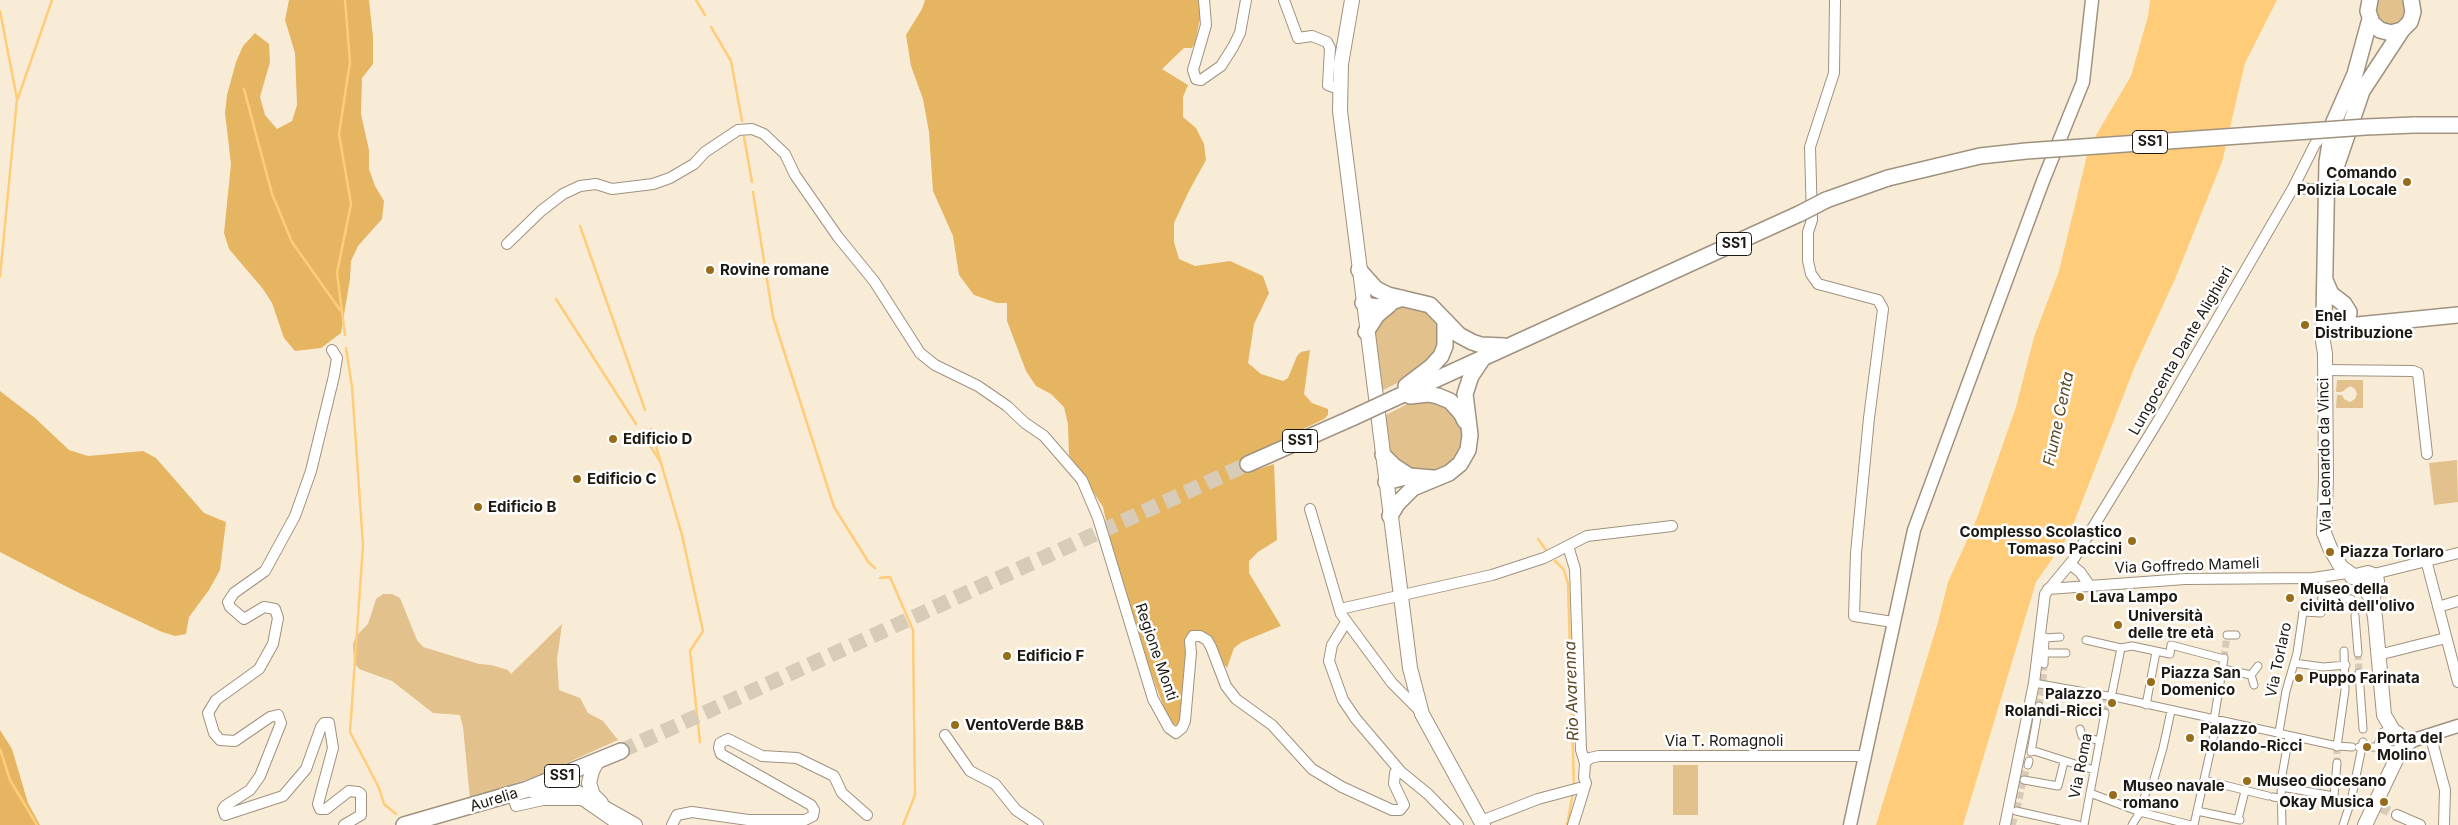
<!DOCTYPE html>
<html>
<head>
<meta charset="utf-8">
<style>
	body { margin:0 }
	canvas { display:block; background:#f9ecd7 }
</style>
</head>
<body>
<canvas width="2458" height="825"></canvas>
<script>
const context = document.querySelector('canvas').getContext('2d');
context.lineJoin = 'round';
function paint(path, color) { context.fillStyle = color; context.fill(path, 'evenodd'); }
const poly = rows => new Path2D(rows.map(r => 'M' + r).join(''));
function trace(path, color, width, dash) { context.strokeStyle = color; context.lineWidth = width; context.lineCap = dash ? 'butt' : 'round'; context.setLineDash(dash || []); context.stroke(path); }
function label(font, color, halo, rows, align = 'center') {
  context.font = font + ' Inter,sans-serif'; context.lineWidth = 5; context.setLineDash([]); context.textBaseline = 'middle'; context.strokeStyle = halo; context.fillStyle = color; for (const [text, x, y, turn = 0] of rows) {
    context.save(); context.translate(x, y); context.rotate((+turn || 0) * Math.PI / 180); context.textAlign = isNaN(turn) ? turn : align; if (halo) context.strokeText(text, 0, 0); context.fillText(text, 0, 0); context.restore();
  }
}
paint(poly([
	[2375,0,2406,0,2405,20,2391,28,2376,21],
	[1402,303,1423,307,1439,323,1442,344,1414,375,1381,391,1373,336,1375,325],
	[2337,380,2363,380,2363,408,2336,408,2337,395,2342,395,2344,399,2350,402,2355,399,2357,394,2355,389,2350,386,2342,392,2336,392],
	[1415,400,1444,403,1463,425,1464,440,1460,455,1437,473,1408,470,1391,454,1388,444,1384,416],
	[2457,460,2458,502,2434,505,2429,463],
	[383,594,392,594,400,598,417,640,423,647,479,664,491,665,508,670,511,674,562,624,557,660,559,690,580,698,588,713,603,721,618,740,542,774,470,799,463,727,460,715,433,713,392,681,359,669,354,662,353,644,356,636,368,624,376,599],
	[1673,765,1698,765,1698,815,1673,815]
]), '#e2c18c');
paint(poly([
	[289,0,369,0,373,37,373,64,362,78,361,114,369,150,369,169,375,186,384,201,382,219,358,246,351,261,350,279,341,333,321,348,295,351,284,338,272,303,263,289,229,249,224,233,231,164,225,113,227,95,236,62,243,46,255,33,269,44,270,62,260,97,265,115,277,129,292,121,297,105,295,53,285,20],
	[925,0,1198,0,1201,13,1195,43,1192,48,1184,48,1162,69,1188,85,1183,97,1183,117,1196,128,1204,144,1206,160,1189,191,1174,223,1174,242,1179,259,1195,266,1230,261,1263,276,1269,293,1254,324,1248,363,1261,374,1283,381,1288,378,1297,356,1301,352,1310,350,1304,394,1312,403,1328,409,1328,415,1324,419,1243,458,1247,469,1250,472,1274,464,1277,540,1258,552,1249,561,1249,573,1281,626,1242,642,1234,648,1227,668,1193,631,1188,634,1182,715,1177,725,1170,723,1143,652,1117,571,1103,507,1069,455,1068,424,1064,407,1051,394,1036,386,1026,371,1007,321,1007,303,997,303,974,295,959,275,953,236,933,191,929,132,923,99,911,66,906,35,922,9],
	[0,391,35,418,69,450,88,456,143,451,156,458,204,513,226,522,220,570,209,590,189,617,186,634,175,636,162,632,73,590,0,552],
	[0,730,12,749,28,803,40,825,0,825]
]), '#e6b561');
paint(poly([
	[2150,0,2277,0,2245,63,2222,162,2175,279,2135,366,2069,535,2036,582,1963,825,1876,825,1938,622,1948,582,1977,518,2016,407,2034,337,2059,271,2089,147,2131,76,2148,16]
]), '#ffcc79');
trace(poly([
	[696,0,705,15],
	[0,11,17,99,0,277],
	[711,27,731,61,742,121],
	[244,89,272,194,292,242,340,310],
	[18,98,52,0],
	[744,137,752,182],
	[753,192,773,317,834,507,869,563,875,568],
	[580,226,645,410],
	[556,299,636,424],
	[345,335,337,273,351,204,339,134,350,62,345,0],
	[346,348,352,387,363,545,350,732,379,788,384,804,396,814],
	[651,429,682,535,703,631,690,651,700,742],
	[644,436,661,463],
	[1538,539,1546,550],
	[1555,561,1564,570,1568,584,1574,787],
	[880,578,890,577,913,630,915,795,903,825],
	[0,749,10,780,37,825],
	[1567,825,1573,793]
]), '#ffcc79', 2.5);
trace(poly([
	[2351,599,2353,600,2355,616],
	[2358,653,2359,673],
	[2224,658,2227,635],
	[2043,681,2044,664],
	[2039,706,2043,687],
	[2105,713,2107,698],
	[2337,747,2337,763],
	[2024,778,2028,765],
	[2017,809,2023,781],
	[2012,825,2016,813]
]), '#d8ccb9', 7, [7, 3.5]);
trace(poly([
	[2380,807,2397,815]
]), '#d8ccb9', 10, [10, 5]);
trace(poly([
	[621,751,1248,464]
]), '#d8ccb9', 15, [15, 8]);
const pedestrian = poly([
	[2323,597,2351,599],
	[2355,616,2358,653],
	[2227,635,2236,635],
	[2044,638,2060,637],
	[2086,640,2121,648,2132,646,2170,654,2171,645,2224,659],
	[2045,653,2066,653],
	[2294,663,2323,667,2346,665],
	[2044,664,2045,637],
	[2223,669,2251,675,2254,685],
	[2359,673,2363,729],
	[2251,675,2258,666],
	[2034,683,2119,698,2337,746,2352,747],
	[2111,698,2121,648],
	[2146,705,2156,652],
	[2214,720,2224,658],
	[2080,729,2082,736,2100,741],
	[2279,732,2286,691,2297,653,2303,612,2321,613,2323,576],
	[2337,747,2345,690,2344,651],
	[2359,747,2382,747],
	[2031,750,2094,770],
	[2031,752,2039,706],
	[2028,765,2029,761],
	[2024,780,2058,786,2064,762],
	[2204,780,2268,796],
	[2281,787,2334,796,2337,763],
	[2090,793,2140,812,2191,825],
	[2273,797,2280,798],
	[2016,811,2078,825],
	[2197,811,2240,820],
	[2238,819,2245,791],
	[2084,825,2105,713],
	[2132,825,2140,812,2148,785,2152,786,2163,748,2171,711],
	[2194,825,2217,721],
	[2282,825,2281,781,2289,736],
	[2343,825,2351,801,2363,742]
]);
const minor = poly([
	[1204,0,1206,25,1193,70,1196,79,1201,80,1221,66,1233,47,1240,33,1246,0],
	[1284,0,1298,38,1312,36,1327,42,1330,48,1328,85,1339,89],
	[1835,0,1834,73,1810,147,1812,220,1808,232,1808,261,1811,274,1818,284,1878,300,1883,309,1869,418,1856,553,1854,616,1893,622],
	[2293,188,2328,190],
	[507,244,541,211,563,194,580,186,596,184,612,189,653,184,670,178,694,164,705,152,738,130,752,129,764,134,785,154,795,175,838,237,874,281,920,353,935,365,978,386,1007,406,1025,423,1044,436,1082,480,1098,518,1153,699,1169,728,1176,733,1182,728,1185,721,1191,653,1190,641,1193,636,1200,636,1207,640,1211,647,1226,686,1236,699,1272,725,1312,769,1342,787,1392,810,1400,810,1404,805,1394,784,1395,773,1401,772],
	[332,350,337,358,334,376,311,471,295,516,265,571,234,593,228,602,230,607,244,619,264,607,275,609,278,618,273,644,259,669,216,700,208,713,214,733,220,740,235,741,270,717,278,715,281,723,260,776,250,790,225,806,223,809,225,815,283,796,306,769,321,727,324,723,329,723,333,748,318,804,320,809,326,809,349,791,358,792,361,794,361,815,344,825],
	[2324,370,2413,371,2418,373,2427,454],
	[1310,509,1341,614,1392,683,1422,713],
	[1568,546,1575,569,1581,750,1585,763,1584,778,1586,783,1573,825],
	[2426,560,2458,682],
	[2070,564,2080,572,2090,586],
	[2374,574,2458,553],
	[2048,589,2185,579,2313,578,2347,573],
	[2438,607,2458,601],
	[1340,609,1492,575,1544,558,1587,536,1672,526],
	[1346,622,1332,645,1329,661,1343,700,1356,719,1401,772,1428,794,1458,825],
	[2378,655,2446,638],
	[2430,734,2445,790,2444,825],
	[945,735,970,771,995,784,1016,810,1038,825],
	[1585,763,1590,758,1599,756,1865,756],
	[512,794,516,806,543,800,582,800,618,825],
	[2397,815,2420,825],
	[1481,821,1538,799,1579,788],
	[672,825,677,815,692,812,748,820,805,820,813,816,814,810,811,805,721,754,719,748,720,743,728,739,762,756,797,758,834,776,842,793,867,815],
	[2005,825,2034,683,2045,594,2073,560,2161,416,2293,188,2315,144,2329,128]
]);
const tertiary = poly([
	[2402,748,2414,740,2458,726],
	[1850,825,1914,530,2043,181,2083,82,2092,0]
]);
const secondary = poly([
	[1352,0,1341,64,1340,111,1410,668,1422,714,1483,825],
	[2324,317,2322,335,2325,354,2326,477,2324,533,2330,548,2341,567,2362,582,2371,598,2375,617,2384,715,2394,732],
	[2352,577,2368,573,2376,576,2377,581,2372,602],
	[598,760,592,771,589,783,593,795,601,803],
	[531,790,571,789,635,825],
	[2365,825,2403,745,2402,738,2397,733,2385,735,2382,744,2385,751,2392,754,2400,751]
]);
const primary = poly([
	[2370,0,2368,11,2372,23,2380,30,2391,33,2402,30,2410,22,2413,12,2411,0],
	[2370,19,2355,74,2333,124,2327,162,2324,317,2329,325,2337,327,2458,315],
	[2414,125,2458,125],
	[2334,173,2362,91,2402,30],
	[1826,200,1888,178],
	[1359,270,1376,289,1388,295,1430,305,1459,335,1472,342,1481,345,1504,346],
	[2325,280,2331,294,2344,304,2349,312,2347,322,2341,326],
	[1363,303,1370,306,1379,307,1402,298],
	[1366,332,1377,315,1389,305],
	[1406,386,1431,367,1441,356,1445,346,1445,320],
	[1410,396,1428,394,1438,396,1450,401,1461,413,1465,421],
	[1395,398,1801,213],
	[1383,455,1394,466,1409,476],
	[1248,464,1352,418],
	[1386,482,1409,476,1433,478],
	[1390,516,1397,504,1413,488,1449,473,1460,464,1468,450,1470,435,1465,394,1471,376,1483,358],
	[404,825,525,790,621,751]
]);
trace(pedestrian, '#9f927f', 9);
trace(minor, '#9f927f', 12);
trace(tertiary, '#9f927f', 15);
trace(secondary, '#9f927f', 16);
trace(primary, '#9f927f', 18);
trace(pedestrian, '#fff', 7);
trace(minor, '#fff', 10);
trace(tertiary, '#fff', 12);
trace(secondary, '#fff', 14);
trace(primary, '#fff', 15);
const primaryBridge = poly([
	[1888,178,1980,156,2026,151,2366,127,2414,125],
	[1801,213,1826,200],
	[1352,418,1395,398]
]);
trace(primaryBridge, '#9f927f', 18, []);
trace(primaryBridge, '#fff', 15);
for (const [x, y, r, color] of [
	[2407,182,5,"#986d1a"],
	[710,270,5,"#986d1a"],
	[2305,325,5,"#986d1a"],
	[613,439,5,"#986d1a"],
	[577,479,5,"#986d1a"],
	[478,507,5,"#986d1a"],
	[2132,541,5,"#986d1a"],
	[2330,552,5,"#986d1a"],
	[2080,597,5,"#986d1a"],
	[2290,598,5,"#986d1a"],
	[2118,625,5,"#986d1a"],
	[1007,656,5,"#986d1a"],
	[2299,678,5,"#986d1a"],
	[2151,682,5,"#986d1a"],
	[2112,703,5,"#986d1a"],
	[955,725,5,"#986d1a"],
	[2190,738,5,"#986d1a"],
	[2367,747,5,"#986d1a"],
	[2247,781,5,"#986d1a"],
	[2113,795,5,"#986d1a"],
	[2384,802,5,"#986d1a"]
]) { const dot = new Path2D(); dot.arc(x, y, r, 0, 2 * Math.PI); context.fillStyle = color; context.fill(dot); trace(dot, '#fff', 2); }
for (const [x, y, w] of [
	[2150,142,35],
	[1734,244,35],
	[1300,441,35],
	[562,776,35]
]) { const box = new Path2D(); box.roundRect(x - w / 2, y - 11.5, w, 23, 4); context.fillStyle = '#fff'; context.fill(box); trace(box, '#1d1811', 1); }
label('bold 14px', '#1d1811', null, [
	["SS1",2150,142],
	["SS1",1734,244],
	["SS1",1300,441],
	["SS1",562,776]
]);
label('bold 15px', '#1d1811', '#fff', [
	["Comando",2397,173,"right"],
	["Polizia Locale",2397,190,"right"],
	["Rovine romane",720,270],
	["Enel",2315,316],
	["Distribuzione",2315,333],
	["Edificio D",623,439],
	["Edificio C",587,479],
	["Edificio B",488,507],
	["Complesso Scolastico",2122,532,"right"],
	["Tomaso Paccini",2122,549,"right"],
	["Piazza Torlaro",2340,552],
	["Museo della",2300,589],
	["civiltà dell'olivo",2300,606],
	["Lava Lampo",2090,597],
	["Università",2128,616],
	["delle tre età",2128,633],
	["Edificio F",1017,656],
	["Piazza San",2161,673],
	["Domenico",2161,690],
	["Puppo Farinata",2309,678],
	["Palazzo",2102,694,"right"],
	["Rolandi-Ricci",2102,711,"right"],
	["VentoVerde B&B",965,725],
	["Palazzo",2200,729],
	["Rolando-Ricci",2200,746],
	["Porta del",2377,738],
	["Molino",2377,755],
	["Museo diocesano",2257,781],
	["Museo navale",2123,786],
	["romano",2123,803],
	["Okay Musica",2374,802,"right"]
], 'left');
label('15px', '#1d1811', '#fff', [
	["Lungocenta Dante Alighieri",2181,351,-60],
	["Via Leonardo da Vinci",2325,455,-91],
	["Via Goffredo Mameli",2187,566,-2],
	["Regione Monti",1156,652,71],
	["Via Torlaro",2279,660,-78],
	["Via T. Romagnoli",1724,741],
	["Via Roma",2081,766,-79],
	["Aurelia",494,800,-17]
]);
label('italic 16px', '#5c4724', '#fff', [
	["Fiume Centa",2059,419,-78],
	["Rio Avarenna",1572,691,-92]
]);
</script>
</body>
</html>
